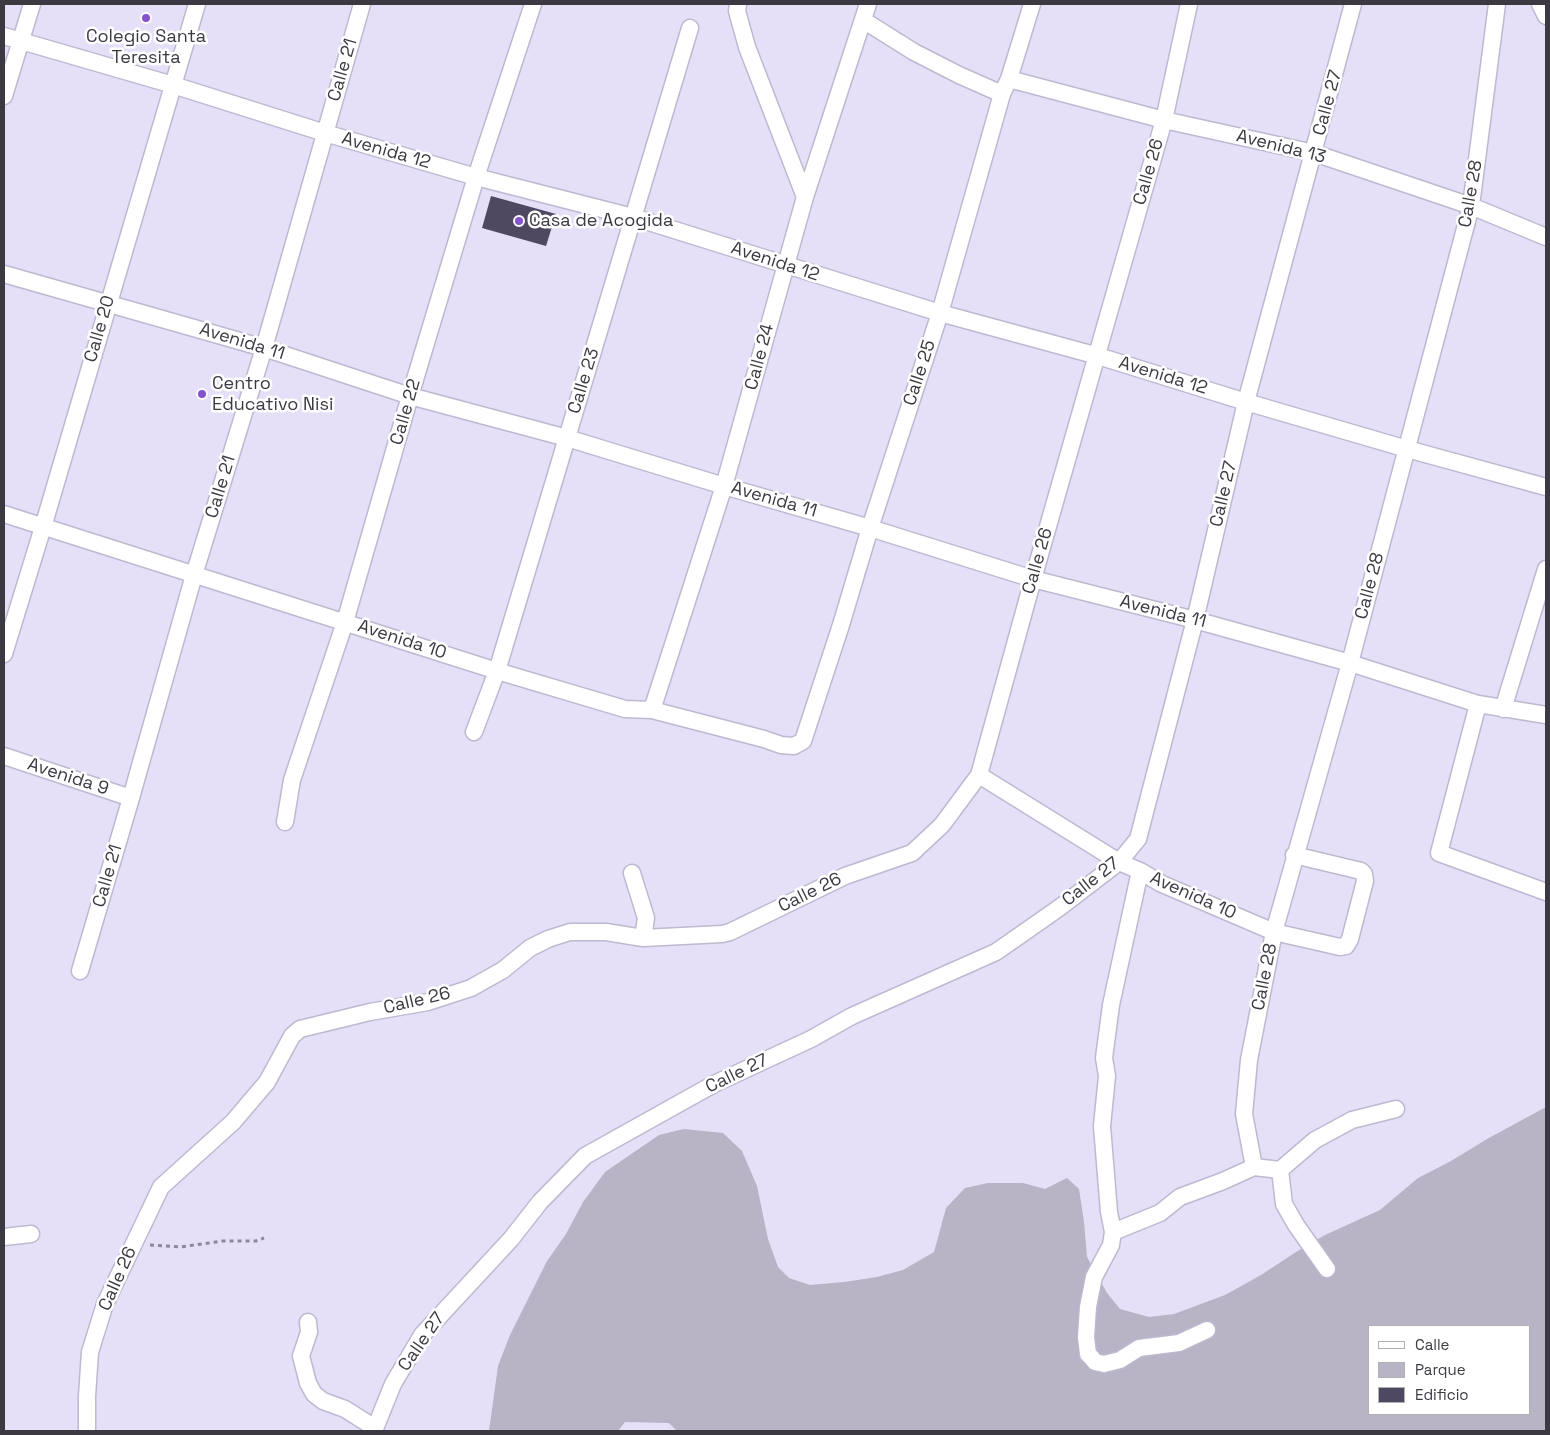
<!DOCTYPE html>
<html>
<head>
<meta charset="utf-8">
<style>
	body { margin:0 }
	#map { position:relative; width:1550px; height:1435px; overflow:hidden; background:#e6dff8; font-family:"Space Grotesk",sans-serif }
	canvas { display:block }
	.frame { position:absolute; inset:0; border:5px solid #3c3943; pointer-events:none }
	.legend { position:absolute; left:1368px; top:1325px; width:162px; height:90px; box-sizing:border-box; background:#fff; border:1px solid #b1b0b4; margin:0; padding:6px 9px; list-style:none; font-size:15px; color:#3c3943 }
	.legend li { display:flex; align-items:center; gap:10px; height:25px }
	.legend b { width:25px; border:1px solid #b1b0b4 }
</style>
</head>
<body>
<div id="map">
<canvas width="1550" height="1435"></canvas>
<div class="frame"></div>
<ul class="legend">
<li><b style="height:6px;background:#fff"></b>Calle</li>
<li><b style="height:14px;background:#b8b3c5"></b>Parque</li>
<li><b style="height:14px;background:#4f4861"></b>Edificio</li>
</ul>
</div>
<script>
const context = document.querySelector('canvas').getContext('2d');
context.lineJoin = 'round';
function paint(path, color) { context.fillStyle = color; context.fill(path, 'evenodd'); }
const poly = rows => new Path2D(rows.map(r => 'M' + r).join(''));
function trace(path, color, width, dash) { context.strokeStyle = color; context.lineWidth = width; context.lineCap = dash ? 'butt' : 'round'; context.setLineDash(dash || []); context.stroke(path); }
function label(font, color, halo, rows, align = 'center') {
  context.font = font + ' "Space Grotesk",sans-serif'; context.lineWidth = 5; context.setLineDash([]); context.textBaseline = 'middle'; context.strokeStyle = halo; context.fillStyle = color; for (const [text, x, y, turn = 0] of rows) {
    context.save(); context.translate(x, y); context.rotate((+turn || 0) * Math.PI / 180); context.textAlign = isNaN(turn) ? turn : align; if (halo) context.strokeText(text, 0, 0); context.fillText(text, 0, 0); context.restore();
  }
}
paint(poly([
	[1546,1107,1546,1431,677,1431,669,1423,625,1422,618,1431,489,1431,498,1366,510,1335,547,1261,566,1234,583,1202,605,1172,659,1135,684,1129,723,1133,742,1151,757,1186,768,1239,778,1267,789,1278,810,1285,844,1282,877,1277,903,1270,934,1252,946,1208,965,1188,988,1183,1023,1183,1045,1189,1067,1178,1079,1189,1084,1222,1087,1257,1107,1293,1120,1309,1149,1317,1174,1314,1225,1295,1261,1275,1296,1252,1325,1235,1380,1210,1418,1178,1451,1161,1487,1139],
	[1369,1326,1529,1326,1529,1414,1369,1414]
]), '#b8b3c5');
paint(poly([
	[491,196,556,214,546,246,482,228]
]), '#4f4861');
const minor = poly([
	[738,4,737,11,747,47,805,197],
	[1540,4,1546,16],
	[863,20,914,52,959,75,1002,94],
	[4,36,173,85,325,133,476,177,633,217,940,313,1098,356,1246,402,1407,449,1546,487],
	[1009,79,1164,120,1314,153,1471,206,1546,237],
	[4,96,32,4],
	[4,274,264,348,410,396,567,438,724,486,870,528,1033,579,1195,620,1350,663,1478,704,1546,715],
	[4,514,497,671,625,709,652,710,764,739,781,745,794,746,803,741,841,625,870,528,940,313,1002,94,1009,79,1032,4],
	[4,654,43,527,197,4],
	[1478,704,1439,853,1546,892],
	[1503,709,1546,569],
	[652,710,724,486,805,197,868,4],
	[474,732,497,671,690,28],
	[4,756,131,798],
	[979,775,1119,862,1140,871,1162,884,1274,932,1340,947,1346,946,1350,939,1365,881,1364,874,1361,871,1294,855],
	[285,822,292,780,345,622,410,396,476,177,533,4],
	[1140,871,1111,1005,1104,1058,1107,1076,1102,1126,1109,1212,1113,1232,1111,1245,1094,1277,1088,1307,1086,1337,1088,1354,1092,1358,1095,1362,1104,1364,1120,1360,1139,1348,1179,1343,1207,1330],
	[632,873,646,918,643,938],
	[80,971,131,798,194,575,264,348,362,4],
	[1254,1167,1244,1114,1249,1060,1274,932,1350,663,1471,206,1497,4],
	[1280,1170,1284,1204,1296,1225,1327,1269],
	[1113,1232,1160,1213,1180,1197,1223,1181,1254,1167,1280,1170,1315,1140,1352,1120,1396,1109],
	[4,1237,31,1234],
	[308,1322,309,1332,301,1356,308,1383,314,1394,323,1401,345,1409,375,1428],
	[87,1431,87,1396,90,1352,105,1304,161,1187,233,1122,267,1082,292,1036,300,1029,370,1012,428,1002,471,988,503,970,530,948,548,939,570,932,606,932,643,938,722,934,730,932,845,876,912,853,942,825,979,775,1033,579,1164,120,1189,4],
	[374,1431,393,1384,422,1335,511,1239,540,1202,585,1156,714,1084,811,1039,852,1016,996,952,1059,908,1119,862,1138,839,1195,620,1246,402,1353,4]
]);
trace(minor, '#beb8d0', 19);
trace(poly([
	[150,1245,180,1247,223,1241,256,1241,264,1238]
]), '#8d8899', 3, [4, 4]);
trace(minor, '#fff', 16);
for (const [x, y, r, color] of [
	[146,18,5,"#8354cd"],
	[519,221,5,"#8354cd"],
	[202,394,5,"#8354cd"]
]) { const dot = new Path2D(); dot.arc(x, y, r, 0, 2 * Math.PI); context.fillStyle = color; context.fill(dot); trace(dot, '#fff', 2); }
label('18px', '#3c3943', '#fff', [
	["Colegio Santa",146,37,"center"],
	["Teresita",146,58,"center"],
	["Casa de Acogida",529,221],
	["Centro",212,384],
	["Educativo Nisi",212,405]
], 'left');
label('18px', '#3c3943', '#fff', [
	["Calle 21",343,70,-74],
	["Calle 27",1328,103,-75],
	["Avenida 13",1281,147,14],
	["Avenida 12",386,151,16],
	["Calle 26",1149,172,-74],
	["Calle 28",1471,194,-80],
	["Avenida 12",775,262,18],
	["Calle 20",100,329,-74],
	["Avenida 11",242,342,17],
	["Calle 24",760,357,-75],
	["Calle 25",920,373,-72],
	["Avenida 12",1163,376,17],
	["Calle 23",584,381,-73],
	["Calle 22",406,412,-74],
	["Calle 21",221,487,-73],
	["Calle 27",1224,494,-77],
	["Avenida 11",774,500,16],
	["Calle 26",1038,561,-74],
	["Calle 28",1370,586,-75],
	["Avenida 11",1163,612,14],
	["Avenida 10",402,640,18],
	["Avenida 9",68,777,18],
	["Calle 21",108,876,-74],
	["Calle 27",1091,882,-38],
	["Calle 26",810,893,-26],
	["Avenida 10",1193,896,24],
	["Calle 28",1265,977,-79],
	["Calle 26",417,1001,-13],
	["Calle 27",737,1074,-26],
	["Calle 26",118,1279,-66],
	["Calle 27",422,1342,-55]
]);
</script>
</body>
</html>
